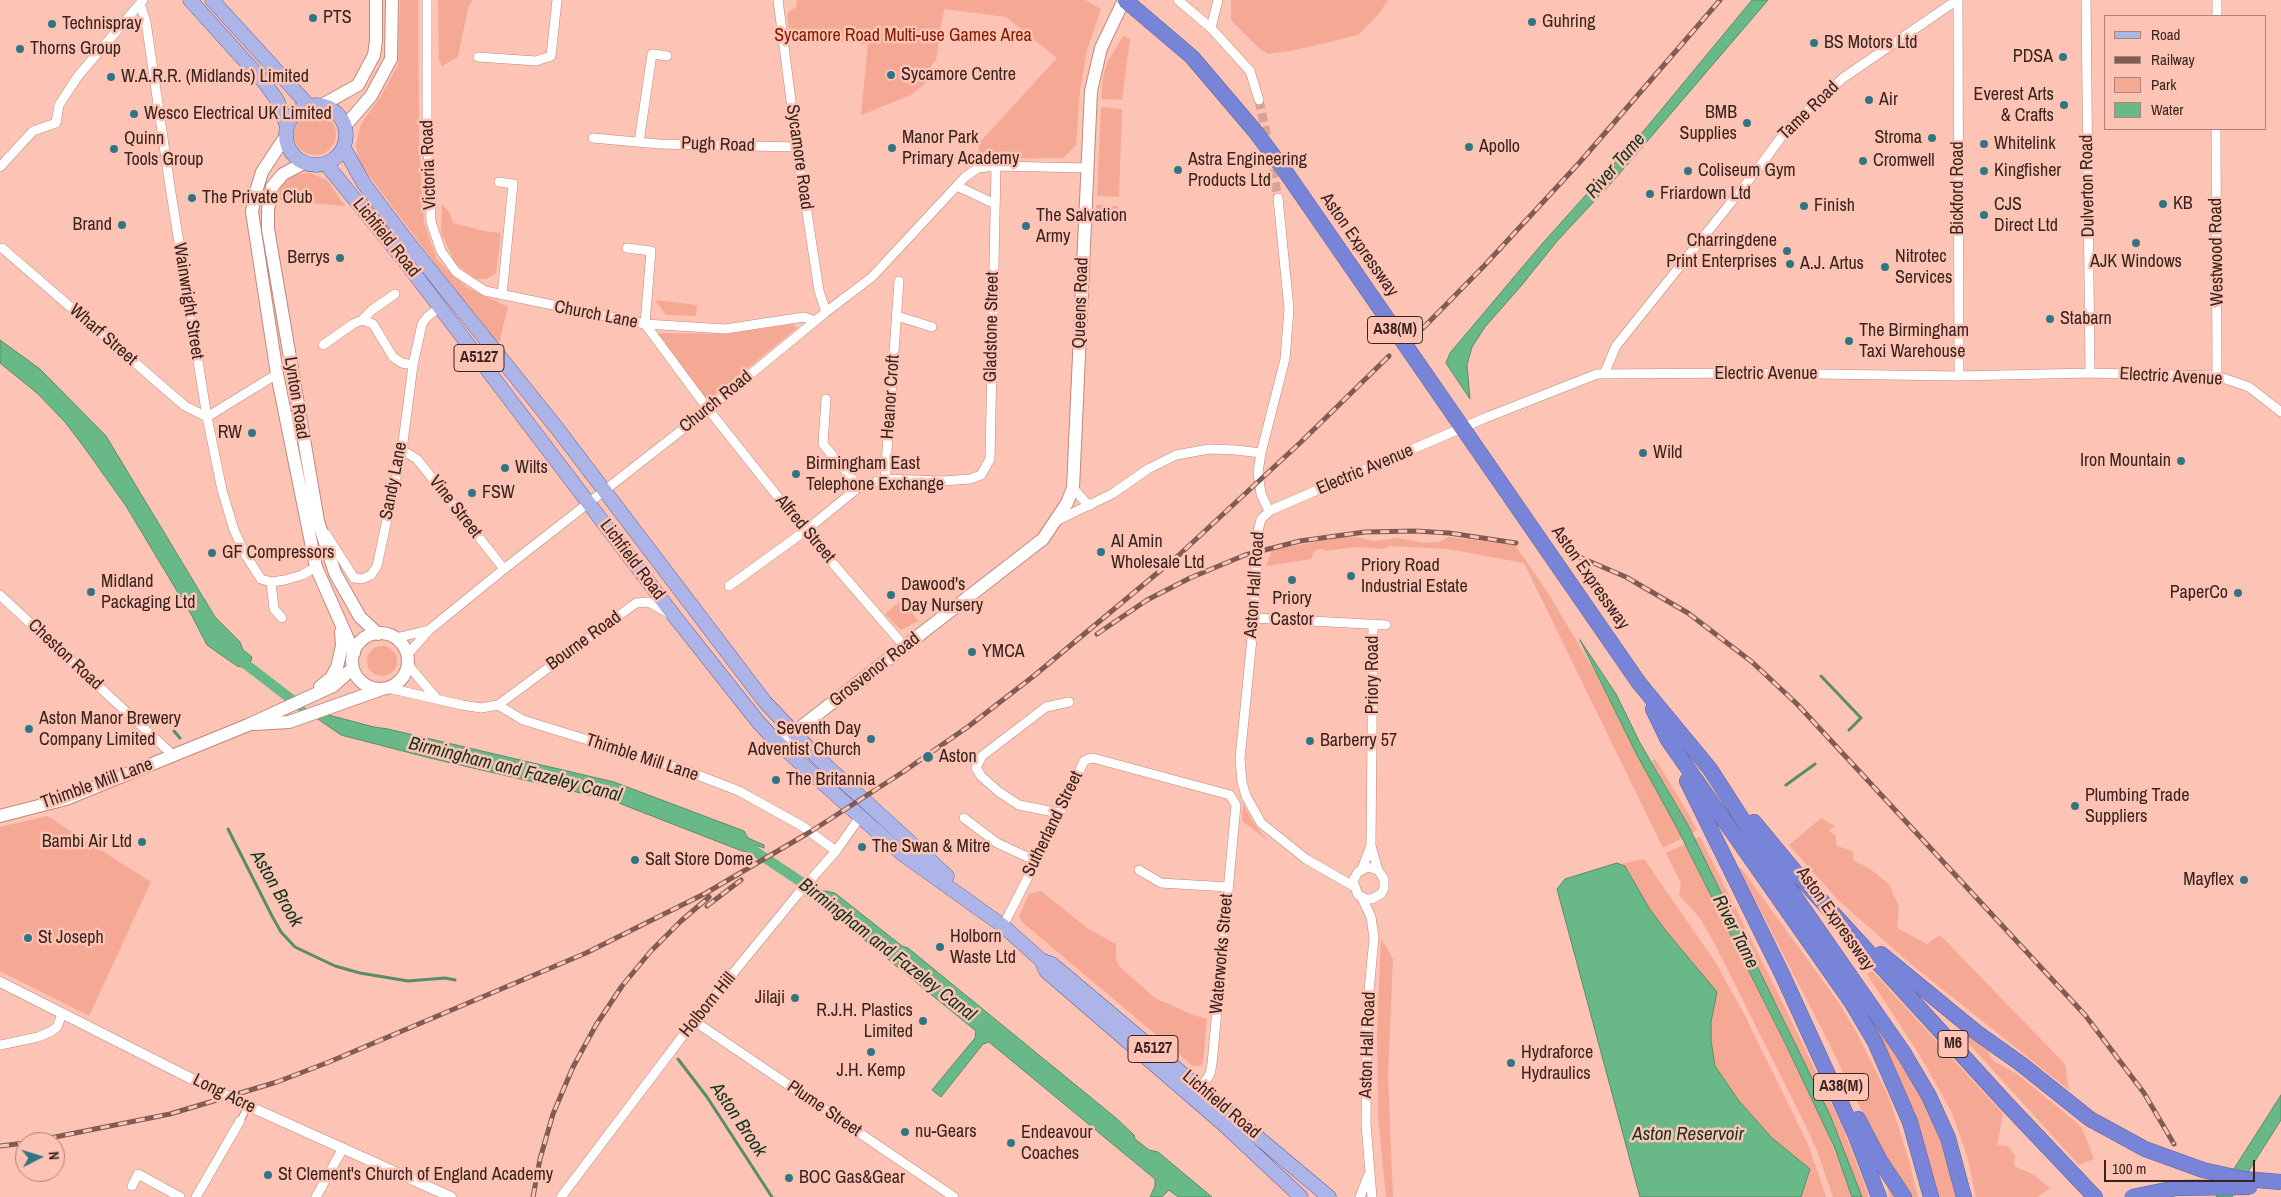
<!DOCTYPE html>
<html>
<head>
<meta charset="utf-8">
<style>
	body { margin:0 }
	#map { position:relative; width:2281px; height:1197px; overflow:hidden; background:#fdc3b4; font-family:"Archivo Narrow",sans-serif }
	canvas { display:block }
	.legend { position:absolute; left:2104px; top:15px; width:162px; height:115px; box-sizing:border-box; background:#fdc3b4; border:1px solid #af8378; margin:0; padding:6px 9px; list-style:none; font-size:15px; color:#39231e }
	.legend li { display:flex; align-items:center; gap:10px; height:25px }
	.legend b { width:25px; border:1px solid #af8378 }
	.north { position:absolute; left:15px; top:1132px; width:50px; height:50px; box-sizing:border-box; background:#fdc3b4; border:1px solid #af8378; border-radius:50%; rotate:85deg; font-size:14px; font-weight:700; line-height:20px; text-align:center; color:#39231e }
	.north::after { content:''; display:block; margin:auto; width:18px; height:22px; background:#317585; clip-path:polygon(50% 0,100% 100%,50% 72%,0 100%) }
	.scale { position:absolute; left:2104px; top:1160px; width:151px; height:22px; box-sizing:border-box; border:2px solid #39231e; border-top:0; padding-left:6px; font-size:15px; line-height:18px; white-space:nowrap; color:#39231e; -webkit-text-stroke:4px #fdc3b4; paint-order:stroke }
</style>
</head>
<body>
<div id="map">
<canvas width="2281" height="1197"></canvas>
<ul class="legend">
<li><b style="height:6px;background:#adb5e8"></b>Road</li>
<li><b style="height:6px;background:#805d54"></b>Railway</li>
<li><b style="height:14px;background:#f5a894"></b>Park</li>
<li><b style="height:14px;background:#68b987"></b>Water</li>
</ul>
<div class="north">N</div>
<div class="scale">100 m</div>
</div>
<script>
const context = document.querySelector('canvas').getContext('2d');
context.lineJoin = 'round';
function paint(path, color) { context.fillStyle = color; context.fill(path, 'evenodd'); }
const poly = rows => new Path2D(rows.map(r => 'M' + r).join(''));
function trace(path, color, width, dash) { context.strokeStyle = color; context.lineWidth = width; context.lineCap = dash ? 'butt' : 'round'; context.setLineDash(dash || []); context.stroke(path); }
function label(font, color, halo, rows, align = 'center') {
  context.font = font + ' "Archivo Narrow",sans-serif'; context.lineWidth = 5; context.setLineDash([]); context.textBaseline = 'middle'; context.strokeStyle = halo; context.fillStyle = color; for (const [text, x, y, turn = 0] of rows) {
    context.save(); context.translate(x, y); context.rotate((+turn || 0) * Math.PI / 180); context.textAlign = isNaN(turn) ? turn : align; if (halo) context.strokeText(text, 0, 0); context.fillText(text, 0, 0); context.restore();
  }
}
paint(poly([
	[400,0,418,0,419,141,424,223,437,260,466,287,508,307,498,347,358,161,356,144,361,124,381,96,398,65],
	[438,0,473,0,468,8,458,57,442,66,439,60],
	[797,0,1085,0,1101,9,1087,50,1080,90,1076,145,1063,158,979,159,979,143,1057,58,1006,17,944,9,936,60,923,75,929,80,911,95,861,115,868,44,790,37,787,15,790,10,796,8],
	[1231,0,1388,0,1378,15,1358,35,1295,50,1268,54,1260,49,1231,20],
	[1123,36,1130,39,1122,100,1101,99,1103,77,1107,63],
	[1101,107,1122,109,1119,197,1097,196],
	'294 134a21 21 0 1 1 42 0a21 21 0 1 1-42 0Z',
	[310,173,327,180,345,206,279,200,280,185,296,174],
	[442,204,449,212,453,223,484,231,501,233,496,273,486,279,476,279,456,264,441,233],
	[1096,205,1118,206,1118,215,1096,215],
	[655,300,697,305,696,316,666,315],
	[793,324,797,328,707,401,658,338,659,333,727,334],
	[1342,537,1356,537,1374,541,1398,538,1425,543,1439,542,1449,537,1515,545,1548,593,1595,672,1682,838,1663,848,1524,563,1448,549,1389,546,1384,549,1355,547,1325,551,1324,549,1315,550,1311,559,1266,566,1272,550],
	[903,599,918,621,901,630,885,614],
	'367 661a15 15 0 1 1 30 0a15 15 0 1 1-30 0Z',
	[1655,759,1684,806,1697,830,1692,833,1652,761],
	[1243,804,1253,822,1267,840,1242,821],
	[47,816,151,882,89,1016,0,971,0,827],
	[1821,818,1835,826,1829,831,1835,835,1837,846,1853,851,1853,860,1870,869,1889,884,1899,907,1897,928,1927,944,1940,935,2065,1064,2069,1090,1912,965,1838,900,1789,845],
	[1700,837,1791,1020,1842,1126,1869,1197,1862,1197,1784,1021,1694,839],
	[1685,844,1824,1123,1852,1197,1833,1197,1818,1153,1803,1120,1713,941,1700,918,1679,895,1681,883,1666,853],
	[1644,859,1716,963,1744,1014,1808,1144,1826,1197,1801,1197,1809,1176,1806,1166,1772,1138,1739,1101,1715,1066,1711,1040,1711,1022,1717,992,1666,931,1649,908,1628,870,1621,864],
	[1741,868,1839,1003,1858,1035,1889,1098,1909,1160,1918,1197,1890,1197,1873,1135,1830,1045,1739,869],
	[1041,891,1087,928,1116,944,1116,958,1119,966,1155,998,1193,1015,1207,1019,1203,1064,1200,1066,1193,1066,1022,922,1019,916,1029,894],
	[1381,938,1393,959,1388,1075,1393,1197,1386,1197,1378,1117,1377,1031],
	[1872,971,2003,1114,1997,1145,2007,1146,2015,1155,2014,1166,2034,1175,2050,1188,2037,1197,1976,1197,1967,1156,1952,1113,1922,1059,1867,974],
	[1849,984,1889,1043,1919,1092,1934,1121,1958,1197,1938,1197,1914,1112,1881,1041],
	[1971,1035,1988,1051,1992,1060,2017,1074,2077,1123,2082,1128,2094,1159,2079,1165,1962,1036]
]), '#f5a894');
const water = poly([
	[1752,0,1768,0,1614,180,1558,240,1521,286,1485,327,1472,347,1467,365,1470,399,1446,363,1450,353,1541,245,1647,127,1752,0],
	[0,340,40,369,106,436,215,617,240,642,243,650,252,657,251,661,247,661,251,669,237,666,207,645,192,616,126,506,84,447,65,422,37,393,0,363,0,340],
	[1580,640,1616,694,1640,743,1688,825,1830,1115,1862,1197,1852,1197,1834,1146,1786,1045,1676,826,1637,755,1580,640],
	[302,708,374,727,388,729,614,782,744,831,748,838,764,845,764,848,752,844,757,853,742,851,611,800,430,758,341,735,302,708],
	[1617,863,1625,866,1649,908,1666,931,1717,992,1711,1022,1711,1040,1715,1066,1739,1101,1772,1138,1810,1169,1801,1197,1640,1197,1557,889,1565,879,1617,863],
	[815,889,835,893,902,946,908,948,1116,1118,1134,1135,1135,1139,1149,1150,1158,1152,1212,1197,1178,1197,1169,1190,1162,1197,1150,1197,1155,1186,1155,1179,989,1042,983,1044,941,1097,932,1090,975,1038,976,1031,819,903,812,892,815,889],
	[2281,1095,2281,1120,2232,1197,2216,1197,2281,1095]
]);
paint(water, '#68b987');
trace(water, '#5a8c68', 1);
trace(poly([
	[1821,676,1861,718,1849,730],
	[174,731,180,738],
	[1786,785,1815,764],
	[228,829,272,916,281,932,295,947,335,966,360,973,408,981,445,978,455,980],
	[678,1059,707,1097,772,1197]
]), '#5a8c68', 3);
trace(poly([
	[243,662,300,706],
	[747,846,824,897]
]), '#68b987', 10);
trace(poly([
	[1259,100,1268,143],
	[1270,156,1278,198]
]), '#d6a396', 9, [9, 4.5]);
const pedestrian = poly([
	[240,1121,248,1106]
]);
const minor = poly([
	[427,0,427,117,431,222,441,251,456,272,485,291,645,324,725,329,804,317,815,321],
	[778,0,797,147,819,291,826,312],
	[1178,0,1211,28,1250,71,1259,100],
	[1958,0,1959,376],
	[2086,0,2090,373],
	[140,4,146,22,171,193,207,417,222,490,234,530,245,554,261,579,271,582,285,580,302,575,316,567],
	[2217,16,2217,0],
	[1211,28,1218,0],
	[478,57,536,61,551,56,557,0],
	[2216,129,2217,376],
	[593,138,659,144,797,147],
	[639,142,652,54,667,56],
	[0,167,33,131,56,123,59,105,78,76,143,0],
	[499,182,513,184,502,295],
	[957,186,995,204],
	[2,248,185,406,207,417,277,374],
	[627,248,651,251,645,324,708,409,805,531,905,647],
	[897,316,932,327],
	[362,320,373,324,393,357,402,363,413,365],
	[323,345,353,324,362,320,372,310,395,294],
	[1604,374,1616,346,1757,170,1788,128,1843,78,1957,0],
	[826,399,823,444,859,487],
	[402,450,417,459,504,569],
	[885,479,899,281],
	[1073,488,1089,506],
	[1269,511,1261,494,1258,472,1261,453,1285,359,1289,309,1278,198],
	[1058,520,1112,494,1148,469,1176,455,1209,449,1236,450,1261,453],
	[326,534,354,578,362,579,371,575,377,566,402,450,413,365,422,324,427,317,440,307],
	[271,582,274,609,282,618],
	[729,586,805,531,859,487,885,479,943,481,970,479,981,475,990,459,996,166],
	[0,595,174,756],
	[1254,618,1386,625],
	[396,638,429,630],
	[407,655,429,630,504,569,701,415,826,312,872,277,965,177,978,168,996,166,1087,168],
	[408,665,437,699],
	[388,688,462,705,481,708,498,705,523,720,682,769,739,791,802,826,836,851],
	[498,705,636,603,649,602,668,613],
	[1059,813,1019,805,999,792,981,776,976,768,982,756,1046,707,1069,702],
	[964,818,997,843,1036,861],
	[1371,846,1378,870,1384,879,1384,889,1381,894,1372,899,1367,899,1358,895,1353,881,1358,872,1368,867,1378,870],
	[1362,869,1371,845,1373,624],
	[1139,870,1161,883,1228,887],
	[1353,886,1306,859,1261,823,1246,796,1242,782,1240,759,1254,618,1258,531,1261,519,1271,510,1485,418,1597,374,1747,373,1959,376,2090,373,2217,376,2249,387,2281,412],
	[1362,898,1371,917,1374,938,1367,1012,1366,1124,1372,1197],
	[1003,926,1054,826,1084,761,1088,759,1093,758,1230,795,1236,805,1212,1064,1210,1074,1199,1091],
	[694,1021,954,1197],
	[0,1045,38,1037,50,1032,57,1027,62,1014],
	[132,1186,138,1174,180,1197],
	[196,1197,240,1121],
	[316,1197,343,1148],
	[561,1197,694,1021,797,895,836,851,860,817],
	[1360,1197,1368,1176]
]);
const tertiary = poly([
	[0,982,192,1079],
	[244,1104,451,1197]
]);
const secondary = poly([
	[322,105,358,85,374,55,376,41,376,0],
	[345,126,371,96,391,59,392,0],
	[285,137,262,172,255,195,252,212,277,374,316,567,354,653],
	[304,163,283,174,272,187,268,210,268,229,318,521,335,573,360,617,378,634],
	'352 661a28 28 0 1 1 56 0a28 28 0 1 1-56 0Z',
	[320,687,331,678,337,667,342,646,341,632],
	[255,724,289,722,382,689],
	[779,744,1043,539,1067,503,1073,488,1091,91,1101,48,1124,0],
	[0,816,66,799,248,725,333,686,353,668]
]);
const primary = poly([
	[190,0,265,83,277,100,287,126],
	[212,0,308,105],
	'286 135a30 30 0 1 1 60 0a30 30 0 1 1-60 0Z',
	[344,148,364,184,410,245,556,427,765,702,818,758,947,876],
	[326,164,404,260,675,617,759,723,779,744,901,853,1003,926,1041,960,1046,971,1222,1123,1301,1197],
	[1041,960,1052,964,1329,1197]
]);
const motorway = poly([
	[1639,683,1710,769,1757,842,1903,1052,1929,1096,1948,1138,1964,1197],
	[1653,709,1668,740,1852,1003,1875,1042,1910,1122,1931,1197],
	[1687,781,1783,976,1855,1134,1879,1197],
	[1754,822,1797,874,2005,1102,2095,1197],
	[1881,954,1976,1032,2021,1064],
	[1858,1119,1880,1161,1904,1197]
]);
trace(pedestrian, '#be897b', 8);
trace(minor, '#be897b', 10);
trace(tertiary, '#be897b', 11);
trace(secondary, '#be897b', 14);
trace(primary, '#616297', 15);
trace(motorway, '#616297', 16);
trace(pedestrian, '#fff', 6);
trace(minor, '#fff', 9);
trace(tertiary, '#fff', 10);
trace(secondary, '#fff', 12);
trace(primary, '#adb5e8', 14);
trace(motorway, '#7784d8', 15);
const rail = poly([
	[1423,328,1484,266,1580,162,1720,0],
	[1577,556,1626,577,1688,613,1752,662,1797,704,2085,1015,2144,1093,2174,1144],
	[1097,634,1147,600,1190,578,1245,555,1300,541,1365,532,1415,531,1449,533,1516,543],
	[707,906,741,880],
	[30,1142,170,1114,277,1082,329,1062,586,953,706,893,810,832,903,772,969,726,1035,675,1179,555,1301,442,1389,356],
	[0,1146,25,1143],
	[533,1197,540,1159,553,1114,573,1067,596,1025,622,986,651,951,681,921,709,897]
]);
trace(rail, '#805d54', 5);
trace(rail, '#fdc3b4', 3, [9]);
const tertiaryBridge = poly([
	[192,1079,244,1104]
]);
const motorwayBridge = poly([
	[1125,0,1192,57,1254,130,1285,171,1639,683],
	[2021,1064,2090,1119,2145,1149,2203,1170,2244,1179,2281,1182],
	[2132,1197,2176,1188,2250,1187]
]);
trace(tertiaryBridge, '#be897b', 11, []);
trace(motorwayBridge, '#616297', 16, []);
trace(tertiaryBridge, '#fff', 10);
trace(motorwayBridge, '#7784d8', 15);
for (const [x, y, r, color] of [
	[313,18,5,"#317585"],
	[1532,22,5,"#317585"],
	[52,24,5,"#317585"],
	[1814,43,5,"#317585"],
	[20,49,5,"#317585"],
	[2063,57,5,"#317585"],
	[891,75,5,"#317585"],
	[111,77,5,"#317585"],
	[1869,100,5,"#317585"],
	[2064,105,5,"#317585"],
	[134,114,5,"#317585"],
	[1747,123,5,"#317585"],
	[1932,138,5,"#317585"],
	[1984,144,5,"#317585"],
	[1469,147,5,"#317585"],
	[892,148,5,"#317585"],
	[114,149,5,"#317585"],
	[1863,161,5,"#317585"],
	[1178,170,5,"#317585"],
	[1688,171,5,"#317585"],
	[1984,171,5,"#317585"],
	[1650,194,5,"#317585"],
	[192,198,5,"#317585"],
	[2163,204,5,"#317585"],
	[1804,206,5,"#317585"],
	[1984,215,5,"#317585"],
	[122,225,5,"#317585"],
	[1026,226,5,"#317585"],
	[2136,243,5,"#317585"],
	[1787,251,5,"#317585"],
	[340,258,5,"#317585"],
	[1790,264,5,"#317585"],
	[1885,267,5,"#317585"],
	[2050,319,5,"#317585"],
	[1849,341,5,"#317585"],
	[252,433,5,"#317585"],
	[1643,453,5,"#317585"],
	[2181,461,5,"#317585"],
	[505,468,5,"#317585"],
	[796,474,5,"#317585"],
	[472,493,5,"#317585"],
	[1101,552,5,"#317585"],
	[212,553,5,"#317585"],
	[1351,576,5,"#317585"],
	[1292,580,5,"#317585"],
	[91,592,5,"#317585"],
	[2238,593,5,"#317585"],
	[891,595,5,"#317585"],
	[972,652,5,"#317585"],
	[29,729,5,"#317585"],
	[871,739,5,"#317585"],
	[1310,741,5,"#317585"],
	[928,757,6,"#317585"],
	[776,780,5,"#317585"],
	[2075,806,5,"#317585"],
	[142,842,5,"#317585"],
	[862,847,5,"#317585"],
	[635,860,5,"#317585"],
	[2244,880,5,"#317585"],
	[28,938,5,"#317585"],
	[940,947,5,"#317585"],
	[795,998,5,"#317585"],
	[923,1021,5,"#317585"],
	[871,1052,5,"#317585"],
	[1511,1063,5,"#317585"],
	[905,1132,5,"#317585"],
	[1011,1143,5,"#317585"],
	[268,1175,5,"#317585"],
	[789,1178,5,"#317585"]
]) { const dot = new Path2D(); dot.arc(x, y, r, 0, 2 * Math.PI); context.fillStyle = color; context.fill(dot); trace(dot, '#fdc3b4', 2); }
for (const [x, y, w] of [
	[1395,330,55],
	[479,358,50],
	[1953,1044,30],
	[1153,1049,50],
	[1841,1087,55]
]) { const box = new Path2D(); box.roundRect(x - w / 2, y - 13.5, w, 27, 4); context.fillStyle = '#fdc3b4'; context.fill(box); trace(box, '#39231e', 1); }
label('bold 16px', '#39231e', null, [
	["A38(M)",1395,330],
	["A5127",479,358],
	["M6",1953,1044],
	["A5127",1153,1049],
	["A38(M)",1841,1087]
]);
label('18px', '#39231e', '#fdc3b4', [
	["PTS",323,18],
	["Guhring",1542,22],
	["Technispray",62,24],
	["BS Motors Ltd",1824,43],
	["Thorns Group",30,49],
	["PDSA",2053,57,"right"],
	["Sycamore Centre",901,75],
	["W.A.R.R. (Midlands) Limited",121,77],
	["Everest Arts",2054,95,"right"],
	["& Crafts",2054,116,"right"],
	["Air",1879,100],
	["BMB",1737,113,"right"],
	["Supplies",1737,134,"right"],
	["Wesco Electrical UK Limited",144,114],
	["Manor Park",902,138],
	["Primary Academy",902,159],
	["Stroma",1922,138,"right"],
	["Quinn",124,139],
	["Tools Group",124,160],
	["Whitelink",1994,144],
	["Apollo",1479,147],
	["Astra Engineering",1188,160],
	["Products Ltd",1188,181],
	["Cromwell",1873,161],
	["Coliseum Gym",1698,171],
	["Kingfisher",1994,171],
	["Friardown Ltd",1660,194],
	["The Private Club",202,198],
	["KB",2173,204],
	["CJS",1994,205],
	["Direct Ltd",1994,226],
	["Finish",1814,206],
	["The Salvation",1036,216],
	["Army",1036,237],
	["Brand",112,225,"right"],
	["Charringdene",1777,241,"right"],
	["Print Enterprises",1777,262,"right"],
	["Nitrotec",1895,257],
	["Services",1895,278],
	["Berrys",330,258,"right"],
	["AJK Windows",2136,262,"center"],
	["A.J. Artus",1800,264],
	["Stabarn",2060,319],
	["The Birmingham",1859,331],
	["Taxi Warehouse",1859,352],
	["RW",242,433,"right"],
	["Wild",1653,453],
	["Iron Mountain",2171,461,"right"],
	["Birmingham East",806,464],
	["Telephone Exchange",806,485],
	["Wilts",515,468],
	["FSW",482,493],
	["Al Amin",1111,542],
	["Wholesale Ltd",1111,563],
	["GF Compressors",222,553],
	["Priory Road",1361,566],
	["Industrial Estate",1361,587],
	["Midland",101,582],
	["Packaging Ltd",101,603],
	["Dawood's",901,585],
	["Day Nursery",901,606],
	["PaperCo",2228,593,"right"],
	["Priory",1292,599,"center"],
	["Castor",1292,620,"center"],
	["YMCA",982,652],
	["Aston Manor Brewery",39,719],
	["Company Limited",39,740],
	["Seventh Day",861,729,"right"],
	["Adventist Church",861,750,"right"],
	["Barberry 57",1320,741],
	["Aston",939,757],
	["The Britannia",786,780],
	["Plumbing Trade",2085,796],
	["Suppliers",2085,817],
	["Bambi Air Ltd",132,842,"right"],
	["The Swan & Mitre",872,847],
	["Salt Store Dome",645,860],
	["Mayflex",2234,880,"right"],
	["Holborn",950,937],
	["Waste Ltd",950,958],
	["St Joseph",38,938],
	["Jilaji",785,998,"right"],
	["R.J.H. Plastics",913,1011,"right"],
	["Limited",913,1032,"right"],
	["Hydraforce",1521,1053],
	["Hydraulics",1521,1074],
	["J.H. Kemp",871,1071,"center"],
	["nu-Gears",915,1132],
	["Endeavour",1021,1133],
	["Coaches",1021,1154],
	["St Clement's Church of England Academy",278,1175],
	["BOC Gas&Gear",799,1178]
], 'left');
label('18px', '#7f1b00', '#fdc3b4', [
	["Sycamore Road Multi-use Games Area",903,36]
]);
label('18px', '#39231e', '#fdc3b4', [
	["Tame Road",1809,111,-44],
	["Pugh Road",718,145,2],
	["Sycamore Road",799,157,82],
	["Victoria Road",429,165,-92],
	["Dulverton Road",2088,186,-91],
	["Bickford Road",1958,188,-90],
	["Lichfield Road",386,238,51],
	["Aston Expressway",1359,245,55],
	["Westwood Road",2217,252,-91],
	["Wainwright Street",188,301,81],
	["Queens Road",1081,303,-88],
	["Church Lane",596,315,11],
	["Gladstone Street",992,327,-89],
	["Wharf Street",103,335,41],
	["Electric Avenue",1766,374],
	["Electric Avenue",2171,377,3],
	["Heanor Croft",891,397,-86],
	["Lynton Road",296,398,81],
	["Church Road",716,402,-39],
	["Electric Avenue",1365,470,-23],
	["Sandy Lane",394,481,-79],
	["Vine Street",455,507,52],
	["Alfred Street",805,529,50],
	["Lichfield Road",632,560,53],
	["Aston Expressway",1590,578,55],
	["Aston Hall Road",1255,585,-86],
	["Bourne Road",584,641,-36],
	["Cheston Road",65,655,43],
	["Grosvenor Road",875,670,-38],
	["Priory Road",1373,675,-90],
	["Thimble Mill Lane",642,758,18],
	["Thimble Mill Lane",97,784,-20],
	["Sutherland Street",1053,824,-64],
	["Aston Expressway",1835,919,55],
	["Waterworks Street",1222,954,-85],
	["Holborn Hill",708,1005,-51],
	["Aston Hall Road",1368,1045,-88],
	["Long Acre",224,1094,26],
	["Lichfield Road",1221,1105,40],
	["Plume Street",824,1109,34]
]);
label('italic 19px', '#123521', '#fdc3b4', [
	["River Tame",1616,166,-49],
	["Birmingham and Fazeley Canal",515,770,14],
	["Aston Brook",276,889,60],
	["River Tame",1735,932,63],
	["Birmingham and Fazeley Canal",887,950,38],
	["Aston Brook",738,1120,56],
	["Aston Reservoir",1688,1135]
]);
</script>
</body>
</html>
